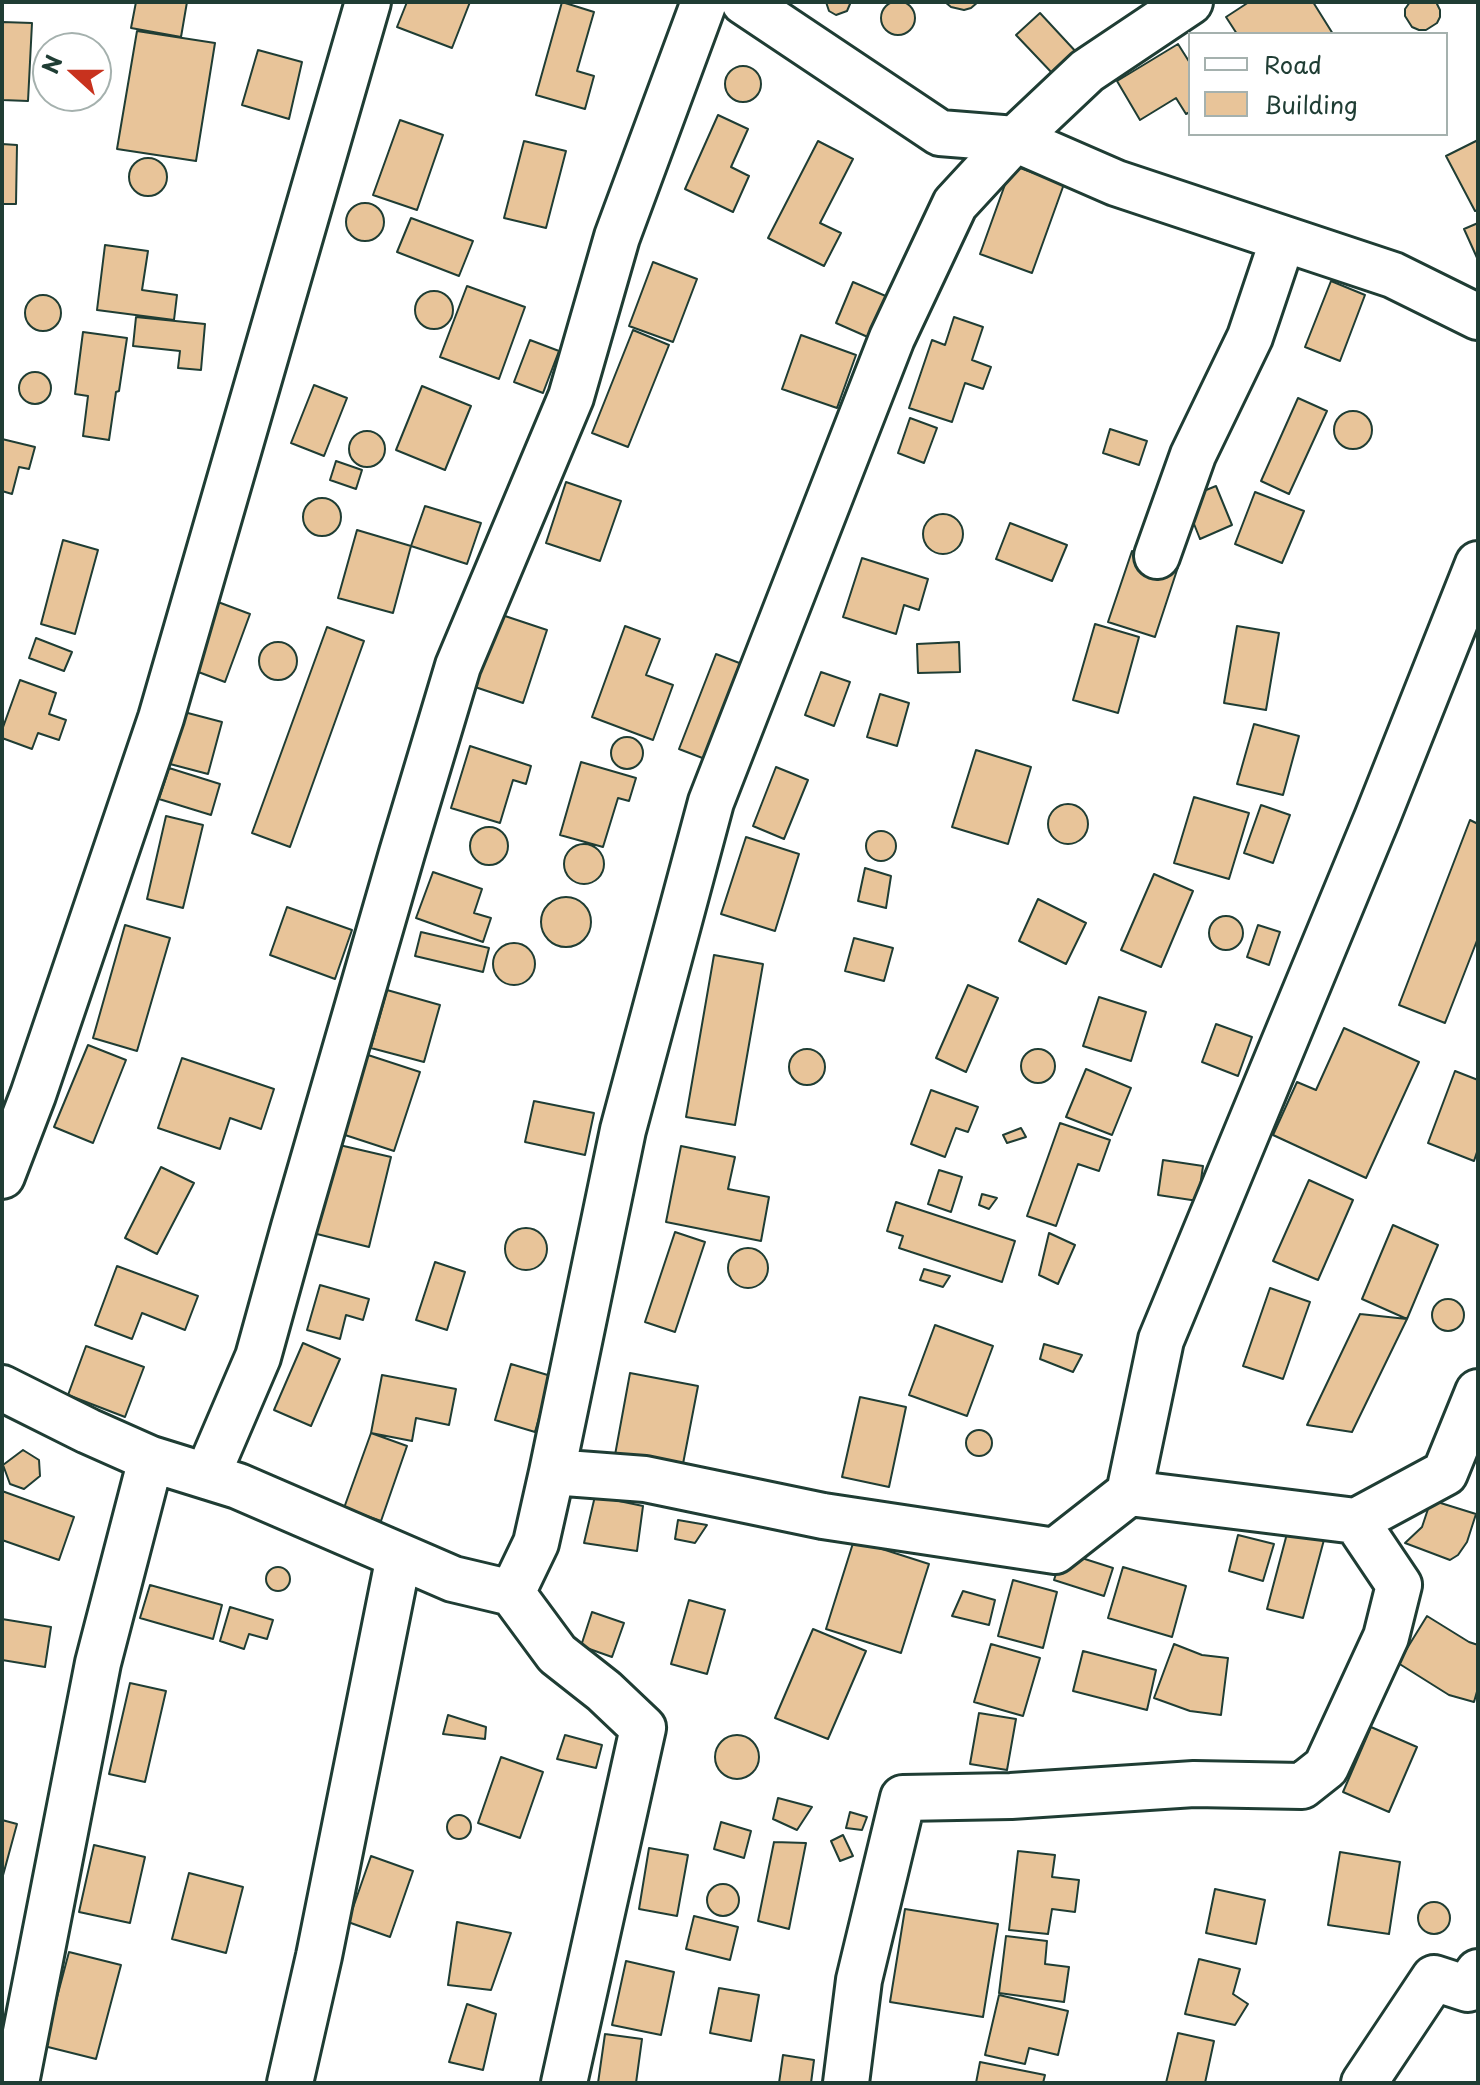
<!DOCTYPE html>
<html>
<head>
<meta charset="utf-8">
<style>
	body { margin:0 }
	#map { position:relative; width:1480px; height:2085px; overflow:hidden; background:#fff; font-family:"Playpen Sans",sans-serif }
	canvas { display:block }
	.frame { position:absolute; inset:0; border:4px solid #1f3d34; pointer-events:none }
	.legend { position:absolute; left:1188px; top:32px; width:260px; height:104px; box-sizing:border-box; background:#fff; border:2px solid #a5b1ae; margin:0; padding:10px 14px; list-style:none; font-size:24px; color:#1f3d34 }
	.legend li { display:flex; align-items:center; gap:16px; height:40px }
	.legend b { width:40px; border:2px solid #a5b1ae }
	.north { position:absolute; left:32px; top:32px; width:80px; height:80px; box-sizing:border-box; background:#fff; border:2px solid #a5b1ae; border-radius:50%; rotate:291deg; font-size:22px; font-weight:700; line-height:32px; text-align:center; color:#1f3d34 }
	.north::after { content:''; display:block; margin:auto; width:28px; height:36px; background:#c8321e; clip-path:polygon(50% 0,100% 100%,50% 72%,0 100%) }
</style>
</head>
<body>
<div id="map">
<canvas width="1480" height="2085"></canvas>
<div class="frame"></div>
<ul class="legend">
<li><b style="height:10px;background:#fff"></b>Road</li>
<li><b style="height:22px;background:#e8c499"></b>Building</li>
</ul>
<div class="north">N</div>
</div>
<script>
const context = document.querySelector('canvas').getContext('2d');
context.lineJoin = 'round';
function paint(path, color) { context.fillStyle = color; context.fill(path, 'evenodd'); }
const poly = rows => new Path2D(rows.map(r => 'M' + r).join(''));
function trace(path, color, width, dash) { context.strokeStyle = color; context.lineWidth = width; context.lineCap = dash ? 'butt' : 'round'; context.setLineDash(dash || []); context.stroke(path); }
const building = poly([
	'881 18a17 17 0 1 1 34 0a17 17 0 1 1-34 0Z',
	[136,2,187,2,181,37,131,28,136,2],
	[407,2,470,2,452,48,397,27,407,2],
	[562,2,594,12,577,71,594,76,585,109,536,95,562,2],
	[826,2,850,2,850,4,847,11,836,15,829,11,826,2],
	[945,2,978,2,971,8,964,10,951,7,945,2],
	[1249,2,1313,2,1333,34,1237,34,1226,17,1249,2],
	[1410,2,1436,2,1440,10,1440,17,1437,23,1426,30,1419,30,1412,27,1405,16,1405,9,1410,2],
	[1040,13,1078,54,1053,74,1016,35,1040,13],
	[2,22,32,23,28,101,2,100,2,22],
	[137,31,215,43,196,161,117,149,137,31],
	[1178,44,1190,63,1190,112,1186,114,1176,98,1140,120,1117,81,1178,44],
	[258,50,302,62,289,119,242,105,258,50],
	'725 84a18 18 0 1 1 36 0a18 18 0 1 1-36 0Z',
	[718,115,748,129,731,167,749,176,733,212,685,189,718,115],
	[400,120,443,135,417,210,373,195,400,120],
	[1478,140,1478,210,1475,211,1446,156,1478,140],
	[524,141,566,151,546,228,504,218,524,141],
	[818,141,853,159,820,223,841,233,824,266,768,238,818,141],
	[2,144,17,145,16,204,2,204,2,144],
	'129 177a19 19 0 1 1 38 0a19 19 0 1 1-38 0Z',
	[1012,165,1064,184,1032,273,980,254,1012,165],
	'346 222a19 19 0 1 1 38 0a19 19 0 1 1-38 0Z',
	[411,218,473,241,459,276,397,252,411,218],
	[1478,223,1478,260,1464,229,1478,223],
	[105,245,148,251,142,290,177,295,174,320,97,310,105,245],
	[653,262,697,279,673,342,629,326,653,262],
	[1331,281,1365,295,1340,361,1305,347,1331,281],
	[853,282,888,297,870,338,836,323,853,282],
	[467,286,525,307,499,379,440,357,467,286],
	'415 310a19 19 0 1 1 38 0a19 19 0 1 1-38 0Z',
	'25 313a18 18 0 1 1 36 0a18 18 0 1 1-36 0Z',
	[136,317,205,324,201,370,178,368,180,351,133,346,136,317],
	[954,317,983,327,972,360,991,367,983,389,965,383,952,422,909,408,932,340,945,345,954,317],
	[633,330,669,345,628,447,592,433,633,330],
	[83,332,127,338,119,391,116,392,109,440,83,436,88,396,75,394,83,332],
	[801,335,856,355,837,408,782,389,801,335],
	[530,340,559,351,543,393,514,382,530,340],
	'19 388a16 16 0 1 1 32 0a16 16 0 1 1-32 0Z',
	[314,385,347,398,324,456,291,443,314,385],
	[422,386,471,406,445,470,396,450,422,386],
	[1298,398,1327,411,1289,494,1261,481,1298,398],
	'1334 430a19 19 0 1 1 38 0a19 19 0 1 1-38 0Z',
	[910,418,937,428,924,463,898,453,910,418],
	[1110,429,1147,441,1139,465,1103,453,1110,429],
	'349 449a18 18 0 1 1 36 0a18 18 0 1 1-36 0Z',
	[2,439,35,447,29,469,19,467,12,494,2,491,2,439],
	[336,461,362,470,356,489,330,480,336,461],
	[566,482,621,501,600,561,546,543,566,482],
	[1216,486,1232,525,1200,539,1184,499,1216,486],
	[1255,492,1304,511,1282,563,1235,544,1255,492],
	'303 517a19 19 0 1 1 38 0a19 19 0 1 1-38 0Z',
	[425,506,481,523,467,564,411,546,425,506],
	'923 534a20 20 0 1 1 40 0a20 20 0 1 1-40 0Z',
	[1010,523,1067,545,1052,581,996,559,1010,523],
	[357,530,411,546,393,613,338,598,357,530],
	[63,540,98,550,75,634,41,624,63,540],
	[1132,551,1178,567,1155,637,1108,622,1132,551],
	[862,558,928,579,919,610,904,605,896,634,843,617,862,558],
	[218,602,250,614,225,682,193,670,218,602],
	[499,614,547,630,523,703,475,687,499,614],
	[1095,624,1139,637,1118,713,1073,700,1095,624],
	[625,626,660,639,646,675,673,685,653,740,592,717,625,626],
	[1237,626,1279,633,1266,710,1224,703,1237,626],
	[327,627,364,641,290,847,252,833,327,627],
	[36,638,72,652,64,671,29,658,36,638],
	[959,642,960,672,918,673,917,644,959,642],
	'259 661a19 19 0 1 1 38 0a19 19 0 1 1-38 0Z',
	[716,654,742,664,705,759,679,749,716,654],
	[821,672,850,682,834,726,805,715,821,672],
	[20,680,56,693,49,714,66,720,59,740,38,733,32,749,2,738,2,730,20,680],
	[880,694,909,703,897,746,867,737,880,694],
	[184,712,222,722,208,774,170,764,184,712],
	[1254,724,1299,736,1283,795,1237,784,1254,724],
	'611 753a16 16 0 1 1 32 0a16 16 0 1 1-32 0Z',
	[470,746,531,766,526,784,513,780,500,823,451,808,470,746],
	[976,750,1031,767,1008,844,952,827,976,750],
	[581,762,636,778,629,801,618,798,603,847,560,835,581,762],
	[776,767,808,780,784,839,753,826,776,767],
	[169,768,220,784,211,815,159,799,169,768],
	[1194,797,1249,813,1229,879,1174,863,1194,797],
	'1048 824a20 20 0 1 1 40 0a20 20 0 1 1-40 0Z',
	[1261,805,1290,815,1273,863,1244,853,1261,805],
	[166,816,203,825,183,908,147,899,166,816],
	[1470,820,1478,824,1478,938,1445,1023,1399,1005,1470,820],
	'470 846a19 19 0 1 1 38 0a19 19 0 1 1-38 0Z',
	'866 846a15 15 0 1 1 30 0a15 15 0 1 1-30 0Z',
	[746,837,799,854,775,931,721,914,746,837],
	'564 864a20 20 0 1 1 40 0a20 20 0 1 1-40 0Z',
	[865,868,891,876,886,908,858,901,865,868],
	[433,872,482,889,474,913,491,918,483,942,416,918,433,872],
	[1154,874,1193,891,1161,967,1121,950,1154,874],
	'541 922a25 25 0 1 1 50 0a25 25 0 1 1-50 0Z',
	[1038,899,1086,923,1066,964,1019,941,1038,899],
	[287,907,352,930,335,979,270,955,287,907],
	'1209 933a17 17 0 1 1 34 0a17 17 0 1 1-34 0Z',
	[125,925,170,938,137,1051,93,1038,125,925],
	[1258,925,1280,932,1269,965,1247,957,1258,925],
	[421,932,489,948,483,972,415,956,421,932],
	[854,938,893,948,884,981,845,971,854,938],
	'493 964a21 21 0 1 1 42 0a21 21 0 1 1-42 0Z',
	[714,955,763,964,735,1125,686,1117,714,955],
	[968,985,998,998,966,1072,936,1058,968,985],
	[387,990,440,1005,424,1062,371,1048,387,990],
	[1099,997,1146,1012,1131,1061,1083,1046,1099,997],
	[1216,1024,1252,1037,1238,1076,1202,1062,1216,1024],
	[1344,1028,1419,1062,1366,1178,1273,1135,1297,1082,1316,1090,1344,1028],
	[88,1045,126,1060,93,1143,54,1127,88,1045],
	'789 1067a18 18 0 1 1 36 0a18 18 0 1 1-36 0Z',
	'1021 1066a17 17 0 1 1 34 0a17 17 0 1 1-34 0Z',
	[368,1055,420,1072,394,1151,342,1134,368,1055],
	[182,1058,274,1089,261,1129,230,1118,220,1149,158,1128,182,1058],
	[1086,1069,1131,1088,1112,1135,1066,1117,1086,1069],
	[1455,1071,1478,1080,1478,1149,1474,1161,1428,1143,1455,1071],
	[931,1090,978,1107,968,1132,956,1128,945,1157,911,1144,931,1090],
	[534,1101,594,1113,585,1155,525,1142,534,1101],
	[1060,1123,1110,1140,1099,1171,1078,1164,1056,1226,1027,1216,1060,1123],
	[1021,1128,1026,1137,1007,1143,1003,1135,1021,1128],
	[335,1144,391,1157,369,1247,313,1233,335,1144],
	[681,1146,735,1157,728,1189,769,1197,761,1241,666,1222,681,1146],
	[1163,1160,1203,1166,1198,1201,1158,1195,1163,1160],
	[161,1167,194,1183,157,1254,125,1238,161,1167],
	[939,1170,962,1177,951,1212,928,1204,939,1170],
	[1309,1180,1353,1200,1318,1280,1273,1261,1309,1180],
	[982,1194,997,1198,989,1209,979,1205,982,1194],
	[896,1202,1015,1241,1002,1282,899,1248,903,1236,887,1231,896,1202],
	[1393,1225,1438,1245,1407,1319,1362,1299,1393,1225],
	'505 1249a21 21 0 1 1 42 0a21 21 0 1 1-42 0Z',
	[675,1232,705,1242,675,1332,645,1322,675,1232],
	[1049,1233,1075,1245,1058,1284,1039,1275,1049,1233],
	'728 1268a20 20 0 1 1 40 0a20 20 0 1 1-40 0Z',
	[435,1262,465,1272,447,1330,416,1320,435,1262],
	[117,1266,198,1296,185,1330,142,1313,132,1339,95,1325,117,1266],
	[924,1269,950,1276,943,1287,920,1280,924,1269],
	[320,1285,369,1299,363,1320,346,1315,340,1339,307,1330,320,1285],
	[1270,1288,1310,1302,1283,1379,1243,1366,1270,1288],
	'1432 1315a16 16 0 1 1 32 0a16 16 0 1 1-32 0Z',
	[1360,1314,1407,1319,1352,1432,1307,1425,1360,1314],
	[935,1325,993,1346,967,1416,909,1395,935,1325],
	[303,1343,340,1359,311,1426,274,1410,303,1343],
	[1044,1344,1082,1355,1073,1372,1040,1359,1044,1344],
	[86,1346,144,1367,125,1417,68,1395,86,1346],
	[511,1364,551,1376,535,1432,495,1420,511,1364],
	[630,1373,698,1386,682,1469,615,1455,630,1373],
	[382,1375,456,1389,449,1425,416,1418,412,1441,371,1433,382,1375],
	[860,1397,906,1407,889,1487,842,1477,860,1397],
	'966 1443a13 13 0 1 1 26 0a13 13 0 1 1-26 0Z',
	[371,1433,407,1446,381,1521,344,1508,371,1433],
	[23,1450,39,1460,40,1476,24,1489,10,1484,3,1465,23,1450],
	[2,1491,74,1517,59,1560,2,1540,2,1491],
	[595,1496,643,1506,637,1551,584,1543,595,1496],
	[1431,1500,1476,1514,1467,1542,1458,1555,1450,1560,1405,1543,1422,1527,1431,1500],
	[678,1520,707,1525,695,1543,675,1539,678,1520],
	[1289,1526,1325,1536,1303,1618,1267,1609,1289,1526],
	[1238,1535,1274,1544,1263,1581,1229,1571,1238,1535],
	[854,1540,929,1564,901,1653,826,1629,854,1540],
	[1063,1552,1113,1568,1104,1596,1054,1580,1063,1552],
	[1123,1567,1186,1586,1172,1637,1108,1618,1123,1567],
	'266 1579a12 12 0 1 1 24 0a12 12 0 1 1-24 0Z',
	[1013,1580,1057,1592,1043,1648,998,1636,1013,1580],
	[150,1585,222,1605,213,1639,140,1618,150,1585],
	[963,1591,995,1600,989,1625,952,1616,963,1591],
	[689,1600,725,1610,707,1674,671,1664,689,1600],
	[230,1607,273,1620,267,1639,249,1634,244,1649,220,1641,230,1607],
	[592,1612,624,1623,612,1657,581,1646,592,1612],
	[1427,1616,1469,1642,1478,1645,1478,1688,1474,1702,1449,1695,1398,1663,1427,1616],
	[2,1619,51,1627,45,1667,2,1660,2,1619],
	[813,1629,866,1651,828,1739,775,1718,813,1629],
	[991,1644,1040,1658,1023,1716,974,1702,991,1644],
	[1174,1644,1202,1655,1228,1658,1221,1715,1190,1711,1154,1698,1174,1644],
	[1083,1651,1156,1670,1147,1710,1073,1691,1083,1651],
	[130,1683,166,1691,145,1782,109,1774,130,1683],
	[979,1713,1016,1719,1007,1770,970,1764,979,1713],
	[448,1715,486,1727,485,1739,443,1734,448,1715],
	[1371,1727,1417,1747,1389,1812,1343,1792,1371,1727],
	[565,1735,602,1745,596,1768,557,1759,565,1735],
	'715 1757a22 22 0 1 1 44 0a22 22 0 1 1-44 0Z',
	[501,1757,543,1772,520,1838,478,1823,501,1757],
	[778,1798,812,1807,797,1830,773,1819,778,1798],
	[850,1812,867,1817,862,1830,846,1828,850,1812],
	'447 1827a12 12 0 1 1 24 0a12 12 0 1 1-24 0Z',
	[2,1820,17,1824,2,1879,2,1820],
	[721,1822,751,1831,744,1858,714,1849,721,1822],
	[843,1835,853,1856,840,1861,831,1841,843,1835],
	[774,1842,806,1843,789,1929,758,1921,774,1842],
	[94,1845,145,1857,130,1923,79,1912,94,1845],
	[649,1848,688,1855,677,1916,639,1909,649,1848],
	[1018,1851,1055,1855,1052,1877,1079,1880,1075,1912,1052,1909,1048,1934,1009,1930,1018,1851],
	[1340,1852,1400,1862,1389,1934,1328,1925,1340,1852],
	[371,1856,413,1871,390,1937,348,1922,371,1856],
	[189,1873,243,1887,226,1953,172,1939,189,1873],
	'707 1900a16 16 0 1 1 32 0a16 16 0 1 1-32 0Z',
	[1215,1889,1265,1900,1256,1944,1206,1933,1215,1889],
	'1418 1918a16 16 0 1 1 32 0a16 16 0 1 1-32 0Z',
	[905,1909,998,1924,983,2017,890,2002,905,1909],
	[694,1916,738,1927,730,1960,686,1949,694,1916],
	[457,1922,511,1933,491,1990,448,1985,457,1922],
	[1006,1936,1047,1941,1045,1964,1069,1967,1064,2002,999,1993,1006,1936],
	[69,1952,121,1965,96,2059,44,2046,69,1952],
	[1199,1959,1240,1969,1233,1994,1248,2004,1235,2025,1185,2014,1199,1959],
	[626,1961,674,1972,661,2035,612,2025,626,1961],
	[719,1988,759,1995,751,2041,710,2033,719,1988],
	[999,1995,1068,2011,1058,2055,1029,2048,1025,2064,985,2055,999,1995],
	[467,2004,496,2014,483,2070,449,2062,467,2004],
	[1178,2033,1214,2041,1205,2083,1166,2083,1178,2033],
	[605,2034,642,2039,636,2083,598,2083,605,2034],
	[783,2055,814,2060,811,2083,779,2083,783,2055],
	[980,2062,1045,2075,1043,2083,976,2083,980,2062]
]);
paint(building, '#e8c499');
trace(building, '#1f3d34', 2);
const minor = poly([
	[744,2,940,133,1015,139,1116,183,1393,275,1478,317],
	[1157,556,1193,455,1250,337,1283,239],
	[2,1176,33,1095,161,718,368,2],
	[2,1388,88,1431,151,1459,238,1486,453,1579,512,1593],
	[552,1472,645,1479,823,1516,1055,1551,1129,1493,1356,1521,1445,1473,1478,1392],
	[207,1476,258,1357,294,1227,402,853,458,666,571,397,617,237,704,2],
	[1129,1493,1161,1340,1377,818,1478,564],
	[16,2083,98,1663,151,1459],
	[290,2083,319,1956,399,1556],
	[564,2083,643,1728,604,1691,557,1654,512,1593,536,1543,552,1472,623,1130,711,802,892,338,955,204,1015,139,1087,71,1190,2],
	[846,2083,859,1980,903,1798,1011,1796,1194,1784,1302,1786,1326,1767,1386,1637,1399,1585,1356,1521],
	[1364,2083,1434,1978,1468,1989,1478,1972]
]);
trace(minor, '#1f3d34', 50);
trace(minor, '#fff', 44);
</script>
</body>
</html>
